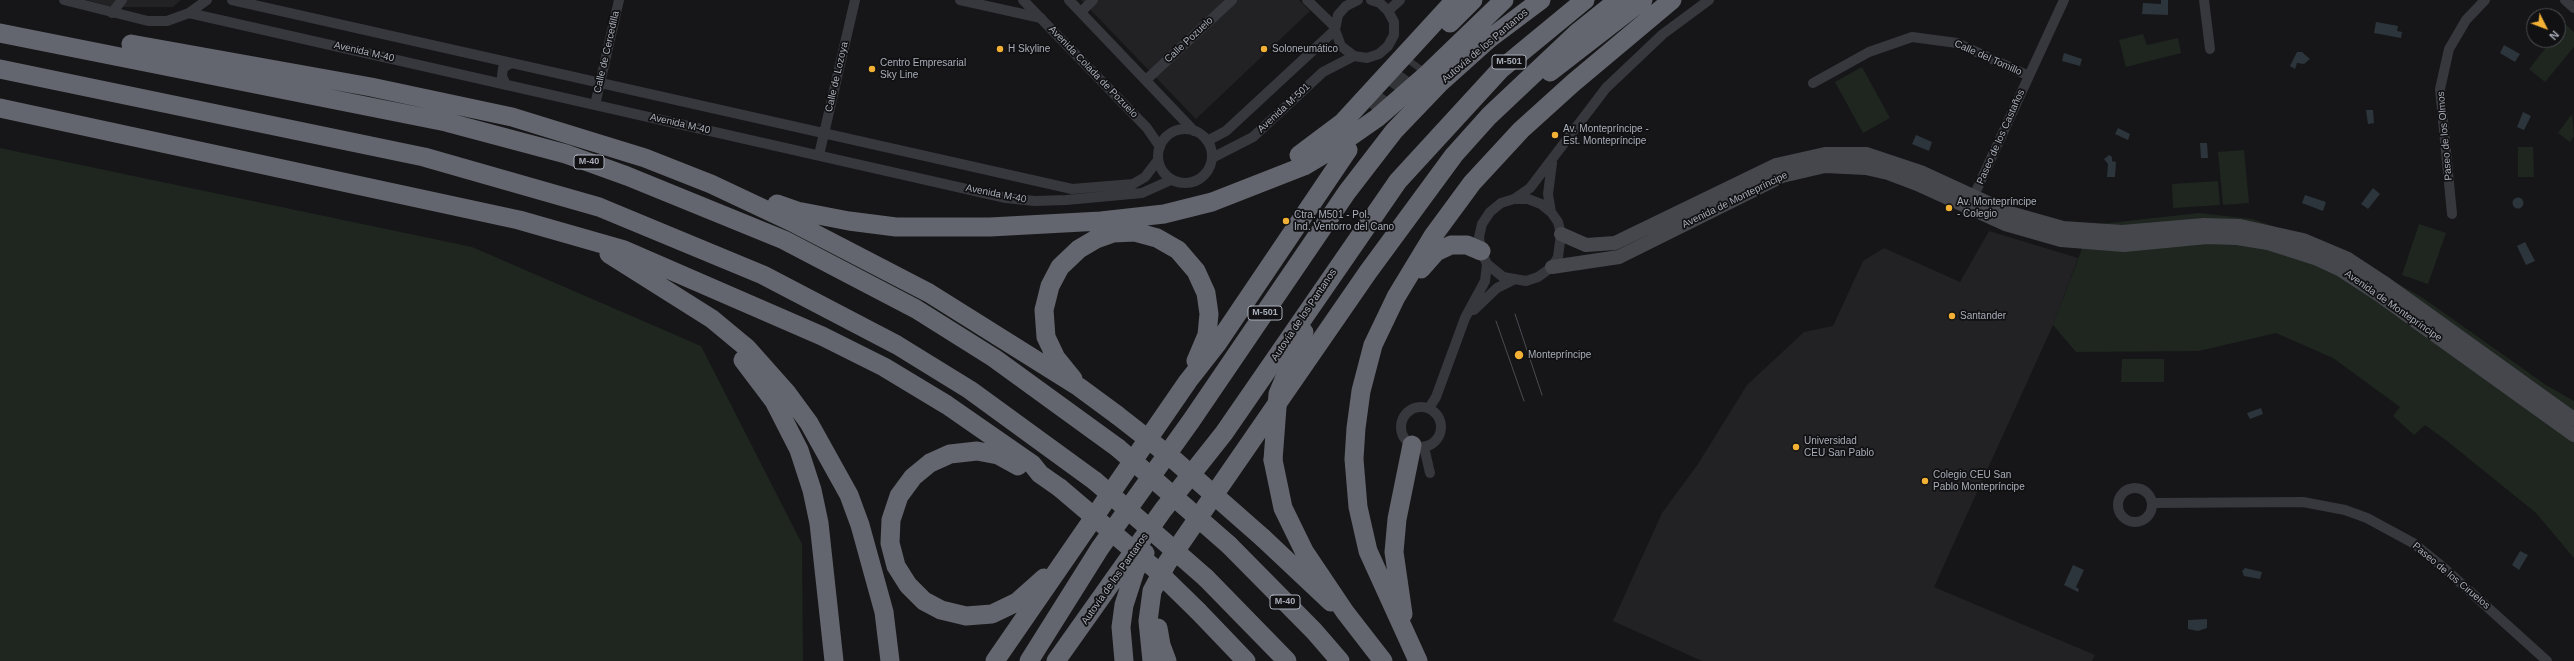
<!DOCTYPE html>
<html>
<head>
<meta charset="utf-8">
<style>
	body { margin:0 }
	#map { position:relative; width:2574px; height:661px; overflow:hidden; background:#161618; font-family:Arial,sans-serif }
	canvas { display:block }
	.north { position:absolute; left:2526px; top:8px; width:40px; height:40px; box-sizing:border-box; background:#111113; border:1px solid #4d4f55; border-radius:50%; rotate:132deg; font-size:11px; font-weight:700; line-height:16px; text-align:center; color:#a8adb8 }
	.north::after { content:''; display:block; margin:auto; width:14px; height:18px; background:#f2b134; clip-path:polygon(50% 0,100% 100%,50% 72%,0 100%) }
</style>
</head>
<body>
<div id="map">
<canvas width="2574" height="661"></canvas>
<div class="north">N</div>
</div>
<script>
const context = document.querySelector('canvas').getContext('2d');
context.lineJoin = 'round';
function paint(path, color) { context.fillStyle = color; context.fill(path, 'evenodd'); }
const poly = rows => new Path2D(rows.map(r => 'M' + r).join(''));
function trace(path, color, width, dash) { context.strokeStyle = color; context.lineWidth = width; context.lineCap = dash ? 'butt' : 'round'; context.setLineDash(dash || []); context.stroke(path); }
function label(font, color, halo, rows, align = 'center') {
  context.font = font + ' Arial,sans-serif'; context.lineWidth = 3.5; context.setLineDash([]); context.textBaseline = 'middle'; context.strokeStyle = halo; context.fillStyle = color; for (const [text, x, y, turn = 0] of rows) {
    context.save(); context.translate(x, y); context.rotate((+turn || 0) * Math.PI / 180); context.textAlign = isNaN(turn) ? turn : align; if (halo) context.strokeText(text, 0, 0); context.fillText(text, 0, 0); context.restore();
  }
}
paint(poly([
	[86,0,181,0,173,7,113,7],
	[1081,0,1299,0,1310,11,1196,119],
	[1989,231,2078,258,2053,325,1934,587,2095,655,2092,661,1702,661,1613,621,1662,513,1698,464,1747,385,1804,332,1833,326,1863,261,1884,248,1960,282]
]), '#222225');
paint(poly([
	[2565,24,2574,32,2574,47,2545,82,2529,69,2552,40,2558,40,2558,33],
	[2143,34,2147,45,2178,38,2181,53,2126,67,2119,40],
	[1862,67,1890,118,1863,133,1835,82],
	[2572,114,2574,136,2570,142,2558,133],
	[2518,147,2533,147,2534,177,2518,177],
	[0,148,472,247,701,346,802,544,803,661,0,661],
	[2244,150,2249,203,2223,205,2218,152],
	[2218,181,2220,205,2173,208,2172,184],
	[2199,213,2252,219,2330,245,2423,298,2546,385,2574,401,2574,558,2536,513,2447,441,2425,425,2414,435,2393,416,2400,407,2333,358,2276,333,2199,351,2076,352,2053,325,2091,225],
	[2419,224,2446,233,2428,284,2402,275],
	[2122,359,2164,359,2164,382,2121,382]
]), '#1e261f');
paint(poly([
	[2161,0,2168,0,2168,15,2142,14,2143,3,2161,4],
	[2376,22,2398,26,2397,31,2402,32,2401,38,2374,33],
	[2504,45,2520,54,2515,62,2500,53],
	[2297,52,2302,52,2310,59,2304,64,2297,63,2295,69,2290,66],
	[2064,53,2082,59,2080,66,2062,61],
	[2366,110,2373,110,2374,123,2368,124],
	[2523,112,2531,116,2524,130,2517,127],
	[2118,128,2130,134,2128,140,2115,134],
	[1916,135,1932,142,1929,151,1912,144],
	[2200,143,2207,143,2208,158,2201,158],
	[2109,155,2112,157,2112,161,2116,162,2115,177,2107,177,2108,164,2104,159],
	[2373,188,2380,194,2368,209,2361,204],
	[2305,195,2326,202,2323,211,2302,203],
	'2512.5 203a5.5 5.5 0 1 1 11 0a5.5 5.5 0 1 1-11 0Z',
	[2525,242,2535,261,2526,265,2517,246],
	[2261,408,2263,414,2250,419,2247,413],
	[2520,551,2528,555,2519,570,2512,565],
	[2073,565,2084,570,2076,587,2079,589,2078,592,2064,585],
	[2245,568,2262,572,2260,579,2244,576,2242,571],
	[2207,619,2207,628,2198,631,2188,629,2188,620]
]), '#2c353c');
trace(poly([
	[1377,113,1415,61]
]), '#333438', 19, [19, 10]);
trace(poly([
	[64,0,148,21,167,21,189,13,207,0],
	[232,0,1072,189,1133,184,1145,177,1158,160],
	[960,0,1041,18],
	[1023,0,1147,128,1160,147],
	[1069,0,1194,131],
	[1307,0,1335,27],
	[1358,0,1346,6,1338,15,1335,30,1341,46,1354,56,1367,58,1379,54,1388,46,1394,35,1394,22,1388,11,1380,3,1371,0],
	[2204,0,2210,49],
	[2565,0,2574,8],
	[1388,11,1400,0],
	[1081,12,1093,0],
	[112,13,122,0],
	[189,13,1006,198,1035,201,1066,200,1142,193,1171,180],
	[1146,80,1232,0],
	[1813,83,1869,52,1912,37,1957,43,2029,76],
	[506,85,502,76,503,68,511,63],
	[595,105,619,0],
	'1158 156a27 27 0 1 1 54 0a27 27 0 1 1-54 0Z',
	[1207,141,1226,131,1335,30],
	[819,155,855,0],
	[1212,158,1253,137,1323,72,1354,56],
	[1514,199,1528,199,1541,204,1551,212,1558,222,1561,234,1558,257,1552,267,1538,277,1526,281,1503,277,1487,264,1481,251,1479,237,1482,224,1490,212,1501,203,1514,199,1530,188,1606,88,1663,34,1709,0],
	[1971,202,2064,0],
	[1551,212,1548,194,1552,163],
	[2452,214,2440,89,2449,49,2466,20,2485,0],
	[1474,310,1497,288,1513,280],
	'1401 427a20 20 0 1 1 40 0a20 20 0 1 1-40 0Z',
	[1429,408,1436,397,1465,318,1485,281,1487,264],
	[1424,447,1430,473],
	'2118 505a17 17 0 1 1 34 0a17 17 0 1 1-34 0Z',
	[2152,503,2303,502,2345,510,2367,518,2413,543,2444,568,2547,661]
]), '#37383d', 10);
trace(poly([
	[1561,234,1586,245,1615,243,1776,165,1825,154,1866,154,1923,173,2010,213,2063,228,2122,232,2204,225,2240,226,2303,240,2348,259,2383,282,2574,419],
	[1552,267,1619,257,1782,176,1825,166,1866,168,1888,173,1917,184,2005,224,2061,240,2124,245,2207,237,2237,238,2268,243,2315,258,2341,270,2375,292,2574,435]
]), '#45474d', 14);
trace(poly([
	[1450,23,1473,0],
	[0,33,446,122,566,154,627,176,784,240,916,309,994,358,1118,448],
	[131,44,371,87,512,117,645,158,711,184,796,224,929,293,1079,387,1117,415],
	[0,69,424,157,599,207,763,275,897,345,970,390,1095,481],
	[1550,72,1643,0],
	[1424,77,1504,0],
	[0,108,519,220,624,250,822,336,884,367,947,405,1032,464,1040,474,1060,488],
	[1299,155,1343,122,1455,0],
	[777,204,797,211,849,221,896,227,990,227,1101,221,1164,214,1212,202,1304,166,1334,148],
	[609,254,712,319,747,348,787,393,809,423,849,495,860,525,884,612,890,661],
	[1421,269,1436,252,1451,245,1467,245,1481,251],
	[743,360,774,401,799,450,812,490,819,523,834,661],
	[1073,379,1056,358,1046,337,1044,310,1050,286,1060,267,1079,249,1096,239,1113,233,1135,232,1157,238,1178,250,1196,271,1206,293,1209,314,1207,335,1196,361],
	[1273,460,1283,508,1304,551,1345,612,1383,661],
	[1018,466,998,455,977,451,950,454,930,463,913,477,899,496,891,520,890,543,896,566,908,585,924,601,941,610,966,616,992,614,1017,602,1044,578],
	[1263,538,1331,602],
	[1229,545,1314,631,1340,661],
	[1206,578,1287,661],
	[1198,611,1246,661],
	[1403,614,1394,552,1397,519,1412,445],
	[1158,628,1161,645,1167,661],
	[995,661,1188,381,1217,344,1348,150],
	[1029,661,1100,548,1191,421,1347,192,1394,131,1440,83,1489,39,1541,0],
	[1056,661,1163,510,1224,433,1398,181,1500,70,1585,0],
	[1124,661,1121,627,1124,605,1135,571,1145,553],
	[1152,661,1148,621,1152,591,1167,563,1368,272,1454,155,1489,116,1577,33,1618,0],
	[1418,661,1368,551,1358,507,1354,459,1356,428,1361,391,1373,345,1396,297,1433,236,1472,183,1521,130,1573,83,1672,0]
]), '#63666e', 19);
trace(poly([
	[1515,314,1542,395],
	[1496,321,1524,401]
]), '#4a4c52', 1);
trace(poly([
	[1334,148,1377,118,1424,77],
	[1117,415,1172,458,1263,538],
	[1118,448,1229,545],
	[1273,460,1278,394,1304,332],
	[1095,481,1206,578],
	[1060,488,1154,568,1198,611]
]), '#63666e', 19);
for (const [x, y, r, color] of [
	[1000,49,4,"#f2b134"],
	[1264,49,4,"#f2b134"],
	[872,69,4,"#f2b134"],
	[1555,135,4,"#f2b134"],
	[1949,208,4,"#f2b134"],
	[1286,221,4,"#f2b134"],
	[1952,316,4,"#f2b134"],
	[1519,355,5,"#f2b134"],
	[1796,447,4,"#f2b134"],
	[1925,481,4,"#f2b134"]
]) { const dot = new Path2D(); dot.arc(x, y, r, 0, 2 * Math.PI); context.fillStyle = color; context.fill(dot); trace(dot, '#111113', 1.5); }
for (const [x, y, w] of [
	[1509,62,34],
	[589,162,30],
	[1265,313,34],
	[1285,602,30]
]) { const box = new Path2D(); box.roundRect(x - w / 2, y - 7, w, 14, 3); context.fillStyle = '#111113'; context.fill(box); trace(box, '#a8adb8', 1); }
label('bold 9px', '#a8adb8', null, [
	["M-501",1509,62],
	["M-40",589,162],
	["M-501",1265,313],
	["M-40",1285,602]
]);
label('10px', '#a8adb8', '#111113', [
	["Calle Pozuelo",1189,40,-43],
	["Autovía de los Pantanos",1485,46,-40],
	["Avenida M-40",364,52,13],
	["Calle de Cercedilla",607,52,-77],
	["Calle del Tomillo",1988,58,24],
	["Avenida Colada de Pozuelo",1093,72,46],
	["Calle de Lozoya",837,77,-77],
	["Avenida M-501",1284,108,-43],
	["Avenida M-40",680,124,13],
	["Paseo de los Olmos",2445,136,-95],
	["Paseo de los Castaños",2001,137,-66],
	["Avenida M-40",996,194,11],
	["Avenida de Montepríncipe",1735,200,-26],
	["Avenida de Montepríncipe",2393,306,35],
	["Autovía de los Pantanos",1304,315,-56],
	["Paseo de los Ciruelos",2451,576,40],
	["Autovía de los Pantanos",1115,579,-55]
]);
label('10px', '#a8adb8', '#111113', [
	["H Skyline",1008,49],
	["Soloneumático",1272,49],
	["Centro Empresarial",880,63],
	["Sky Line",880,75],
	["Av. Montepríncipe -",1563,129],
	["Est. Montepríncipe",1563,141],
	["Av. Montepríncipe",1957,202],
	["- Colegio",1957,214],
	["Ctra. M501 - Pol.",1294,215],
	["Ind. Ventorro del Cano",1294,227],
	["Santander",1960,316],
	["Montepríncipe",1528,355],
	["Universidad",1804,441],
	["CEU San Pablo",1804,453],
	["Colegio CEU San",1933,475],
	["Pablo Montepríncipe",1933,487]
], 'left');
</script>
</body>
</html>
